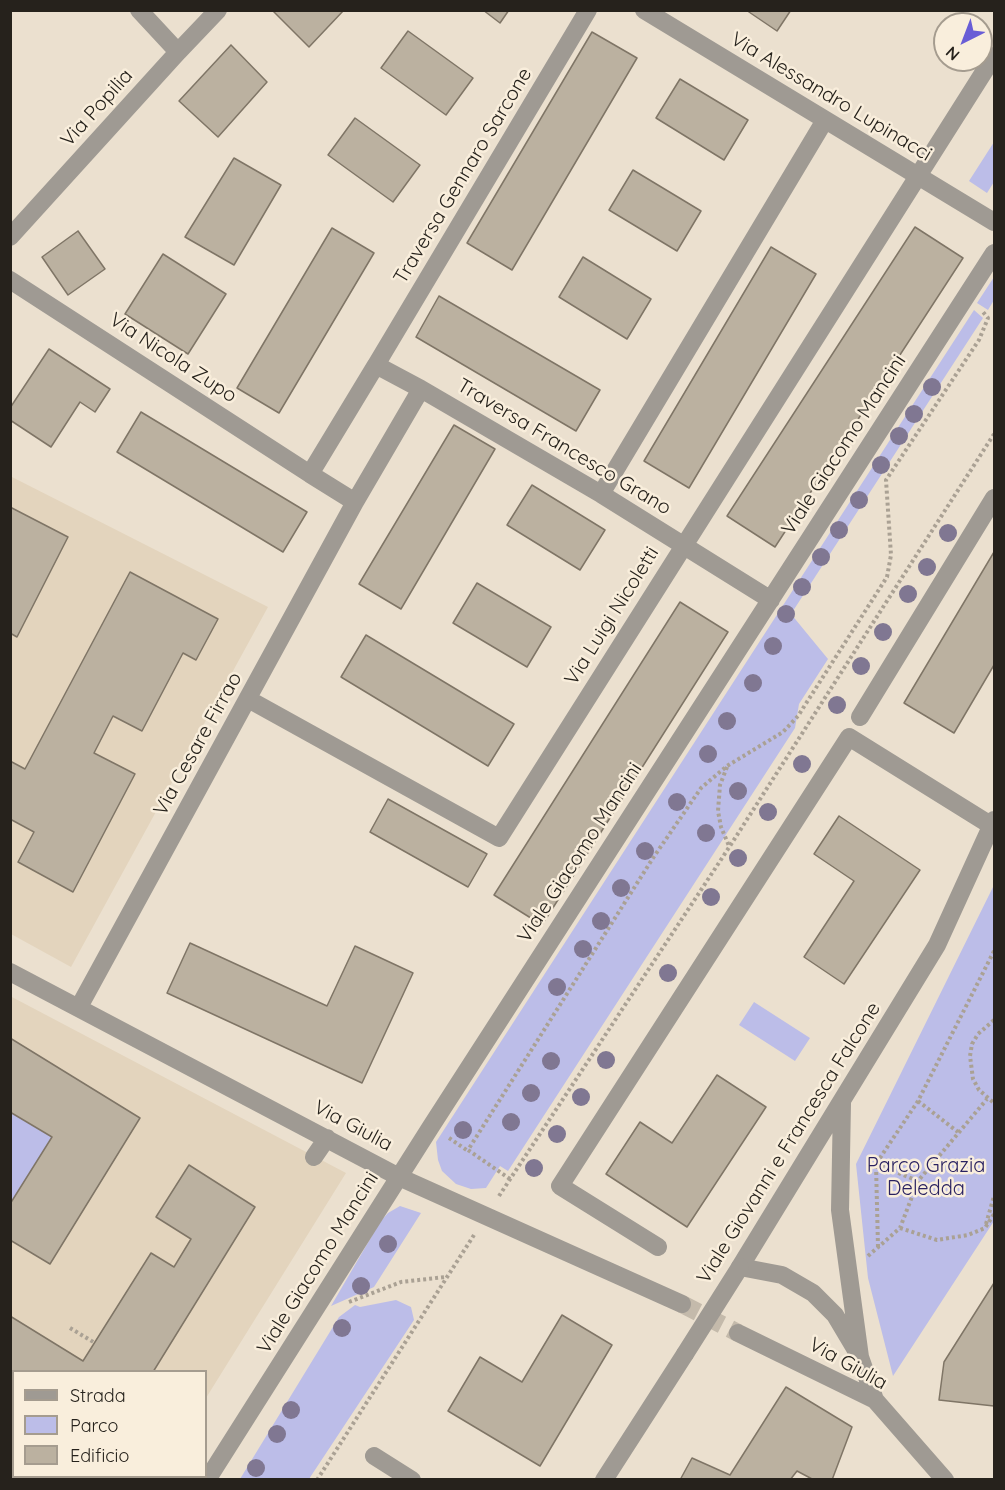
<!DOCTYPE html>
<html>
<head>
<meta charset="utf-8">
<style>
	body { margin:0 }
	#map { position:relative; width:1005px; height:1490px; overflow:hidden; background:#ebe0cf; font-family:Quicksand,sans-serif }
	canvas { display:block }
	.frame { position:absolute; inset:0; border:12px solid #26221c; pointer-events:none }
	.legend { position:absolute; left:12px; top:1370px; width:195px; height:108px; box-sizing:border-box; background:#f9eedc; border:2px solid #a59c8f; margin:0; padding:8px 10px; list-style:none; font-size:18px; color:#26221c }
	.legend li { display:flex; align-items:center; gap:12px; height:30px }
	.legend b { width:30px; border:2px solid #a59c8f }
	.north { position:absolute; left:933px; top:12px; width:60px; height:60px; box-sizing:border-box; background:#f9eedc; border:2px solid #a59c8f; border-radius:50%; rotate:222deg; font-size:16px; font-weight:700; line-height:24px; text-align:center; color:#26221c }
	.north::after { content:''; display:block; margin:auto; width:21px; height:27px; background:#695dd6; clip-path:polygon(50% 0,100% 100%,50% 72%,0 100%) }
</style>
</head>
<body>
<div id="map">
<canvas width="1005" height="1490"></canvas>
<div class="frame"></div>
<ul class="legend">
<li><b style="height:8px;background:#9f9a93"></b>Strada</li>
<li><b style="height:16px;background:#bcbde8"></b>Parco</li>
<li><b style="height:16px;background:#bbb1a0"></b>Edificio</li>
</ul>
<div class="north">N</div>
</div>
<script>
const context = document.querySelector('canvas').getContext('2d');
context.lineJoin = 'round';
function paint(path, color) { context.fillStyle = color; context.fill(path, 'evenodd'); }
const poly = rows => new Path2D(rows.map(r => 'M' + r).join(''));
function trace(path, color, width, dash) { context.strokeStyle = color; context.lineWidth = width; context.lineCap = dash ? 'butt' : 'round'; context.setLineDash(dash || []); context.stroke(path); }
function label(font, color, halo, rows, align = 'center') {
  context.font = font + ' Quicksand,sans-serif'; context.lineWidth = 5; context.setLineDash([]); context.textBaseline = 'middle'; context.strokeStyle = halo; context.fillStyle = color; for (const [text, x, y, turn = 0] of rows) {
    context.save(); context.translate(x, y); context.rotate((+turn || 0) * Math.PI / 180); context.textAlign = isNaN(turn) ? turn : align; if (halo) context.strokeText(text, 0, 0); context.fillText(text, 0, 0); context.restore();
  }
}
paint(poly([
	[10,476,268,607,71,967,11,934],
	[10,996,346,1173,206,1398,206,1372,14,1372,14,1476,156,1477,154,1479,11,1479]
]), '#e3d4bd');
paint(poly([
	[994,142,994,182,987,193,969,181],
	[994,277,994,300,988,310,977,303],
	[974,310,983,318,791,614,828,659,799,704,795,728,508,1171,500,1166,486,1188,471,1189,456,1184,442,1171,438,1160,436,1142],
	[994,885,994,1221,893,1376,868,1278,856,1164],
	[754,1002,810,1038,795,1061,739,1025],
	[11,1112,52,1137,11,1204],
	[400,1206,421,1213,374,1287,331,1306,380,1222,388,1213],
	[396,1300,411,1307,414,1320,309,1479,240,1479,339,1317,355,1305,360,1307]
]), '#bcbde8');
const building = poly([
	[272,10,344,10,309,47,272,10],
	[483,10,509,10,500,23,483,10],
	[746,10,791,10,777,31,746,10],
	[408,31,473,78,446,115,381,68,408,31],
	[592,32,637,58,512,270,467,243,592,32],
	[231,45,267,82,218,137,179,101,231,45],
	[680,79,748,120,724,160,656,118,680,79],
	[355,118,420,165,393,202,328,155,355,118],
	[234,158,281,185,234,265,185,237,234,158],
	[633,170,701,211,677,251,609,210,633,170],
	[915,227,963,258,775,547,727,516,915,227],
	[332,228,374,253,279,413,237,388,332,228],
	[78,231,105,269,68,295,42,257,78,231],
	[771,247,816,274,689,488,644,461,771,247],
	[163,254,226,294,188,354,125,314,163,254],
	[583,257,651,299,627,339,559,297,583,257],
	[439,296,600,390,576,431,416,337,439,296],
	[49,349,110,389,95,412,80,402,51,447,10,420,10,408,49,349],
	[141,412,307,512,283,552,117,452,141,412],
	[454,425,495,449,401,609,359,584,454,425],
	[532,485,605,530,580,570,507,525,532,485],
	[10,507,68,537,17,637,10,633,10,507],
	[994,552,994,665,954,733,904,703,994,552],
	[130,572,218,619,196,660,183,653,142,731,113,716,94,753,135,774,73,892,18,862,34,832,10,819,10,761,25,769,130,572],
	[477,583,551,627,527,667,453,623,477,583],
	[680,602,728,632,542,925,494,895,680,602],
	[366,635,514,724,488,766,341,677,366,635],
	[388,799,487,854,468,887,370,832,388,799],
	[839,816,920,870,844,984,804,957,854,881,814,854,839,816],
	[190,943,327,1006,355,946,413,973,362,1083,167,993,190,943],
	[10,1038,140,1118,50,1264,10,1240,10,1204,52,1137,10,1112,10,1038],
	[717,1075,766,1107,687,1227,606,1174,640,1122,672,1143,717,1075],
	[189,1165,255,1207,153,1372,14,1372,14,1403,10,1401,10,1316,83,1361,151,1253,174,1267,191,1239,156,1217,189,1165],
	[994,1283,994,1406,939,1400,944,1362,994,1283],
	[562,1315,612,1345,540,1466,448,1411,480,1357,522,1382,562,1315],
	[786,1387,852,1427,832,1480,814,1480,797,1471,790,1480,680,1480,692,1458,730,1475,786,1387],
	[14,1438,14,1476,41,1476,39,1480,10,1480,10,1443,14,1438]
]);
paint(building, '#bbb1a0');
trace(building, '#7f7566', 1.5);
trace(poly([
	[682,1304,738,1333]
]), '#c4baab', 18, [18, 9]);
trace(poly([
	[727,767,720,785,718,811,721,827,729,846],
	[994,1020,978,1034,972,1044,970,1056,973,1079,979,1090,994,1103],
	[918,1101,958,1132],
	[449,1138,468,1151],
	[876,1164,918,1181],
	[510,1179,468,1150,653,858,701,788,727,766,783,732,798,716,887,577,891,555,886,480,979,340,988,318,983,312],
	[499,1196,730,846,994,434],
	[986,1224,994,1196],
	[900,1228,937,1240,968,1235,985,1228,994,1214],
	[878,1247,876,1164,918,1101,994,951],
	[868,1256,900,1228,918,1181,987,1099],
	[349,1302,401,1282,445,1277],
	[70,1328,95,1343],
	[317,1480,474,1235]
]), '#aaa194', 4, [3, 3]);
trace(poly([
	[139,10,178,52],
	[644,10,994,222],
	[10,237,178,52,218,10],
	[10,280,310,474],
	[376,365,588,10],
	[421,389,601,494,771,600],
	[601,494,825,120],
	[248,699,499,838,994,56],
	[860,717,994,498],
	[10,972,399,1177,682,1304],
	[79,1007,355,502,421,389,376,365,310,474,355,502],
	[842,1103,840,1210,860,1357,875,1400],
	[314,1157,327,1138],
	[658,1247,560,1186,849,737,992,826],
	[738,1333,875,1400,945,1480],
	[860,1357,835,1315,813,1293,782,1275,740,1267,937,945,994,820],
	[374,1456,412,1480],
	[207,1480,430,1128,994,253],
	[604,1480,685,1354]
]), '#9f9a93', 18);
trace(poly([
	[685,1354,740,1267]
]), '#9f9a93', 18);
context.fillStyle = '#807792';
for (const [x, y] of [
	[932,387],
	[914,414],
	[899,436],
	[881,465],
	[859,500],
	[839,530],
	[948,533],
	[821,557],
	[927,567],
	[802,587],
	[908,594],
	[786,614],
	[883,632],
	[773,646],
	[861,666],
	[753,683],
	[837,705],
	[727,721],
	[708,754],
	[802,764],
	[738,791],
	[677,802],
	[768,812],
	[706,833],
	[645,851],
	[738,858],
	[621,888],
	[711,897],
	[601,921],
	[583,949],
	[668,973],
	[557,987],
	[606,1060],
	[551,1061],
	[531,1093],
	[581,1097],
	[511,1122],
	[463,1130],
	[557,1134],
	[534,1168],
	[388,1244],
	[361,1286],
	[342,1328],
	[291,1410],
	[277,1434],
	[256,1468]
]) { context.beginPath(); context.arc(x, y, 9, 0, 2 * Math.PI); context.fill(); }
label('20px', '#26221c', '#f9eedc', [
	["Via Alessandro Lupinacci",831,97,31],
	["Via Popilia",97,108,-48],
	["Traversa Gennaro Sarcone",463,176,-59],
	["Via Nicola Zupo",173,358,33],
	["Viale Giacomo Mancini",844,445,-57],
	["Traversa Francesco Grano",564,447,31],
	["Via Luigi Nicoletti",612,616,-58],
	["Via Cesare Firrao",198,744,-61],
	["Viale Giacomo Mancini",580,853,-57],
	["Via Giulia",353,1126,28],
	["Viale Giovanni e Francesca Falcone",789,1143,-58],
	["Viale Giacomo Mancini",318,1263,-58],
	["Via Giulia",848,1364,29]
]);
label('20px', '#292161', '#f9eedc', [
	["Parco Grazia",926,1166],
	["Deledda",926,1189]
]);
</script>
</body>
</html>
